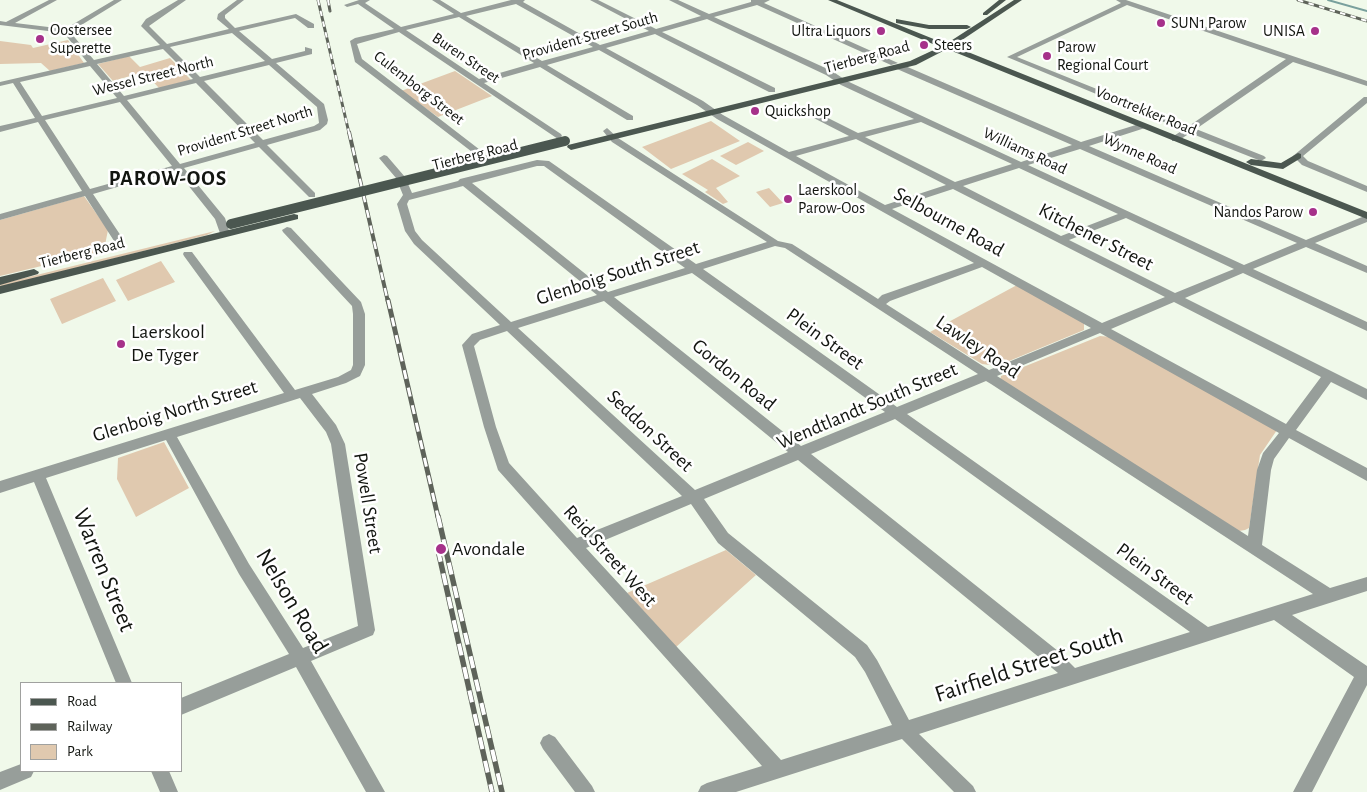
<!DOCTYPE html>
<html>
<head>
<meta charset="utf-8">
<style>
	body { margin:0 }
	#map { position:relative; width:1367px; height:792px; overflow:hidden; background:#f0f9ea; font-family:"Alegreya Sans",sans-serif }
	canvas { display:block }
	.legend { position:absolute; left:20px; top:682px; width:162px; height:90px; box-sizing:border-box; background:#fff; border:1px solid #a0a19f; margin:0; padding:6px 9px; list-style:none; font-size:15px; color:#121510 }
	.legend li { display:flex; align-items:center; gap:10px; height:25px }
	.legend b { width:25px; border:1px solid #a0a19f }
</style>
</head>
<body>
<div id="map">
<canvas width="1367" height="792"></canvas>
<ul class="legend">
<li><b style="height:6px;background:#4b5750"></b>Road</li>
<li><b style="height:6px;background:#5e635a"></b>Railway</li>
<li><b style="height:14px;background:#e0c9af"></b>Park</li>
</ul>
</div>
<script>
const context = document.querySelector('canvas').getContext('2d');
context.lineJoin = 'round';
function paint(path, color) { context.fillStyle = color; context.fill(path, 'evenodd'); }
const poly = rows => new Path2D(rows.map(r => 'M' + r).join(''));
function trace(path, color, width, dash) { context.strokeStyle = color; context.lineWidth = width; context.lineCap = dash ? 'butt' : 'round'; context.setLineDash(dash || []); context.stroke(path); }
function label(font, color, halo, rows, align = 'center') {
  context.font = font + ' "Alegreya Sans",sans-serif'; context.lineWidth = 5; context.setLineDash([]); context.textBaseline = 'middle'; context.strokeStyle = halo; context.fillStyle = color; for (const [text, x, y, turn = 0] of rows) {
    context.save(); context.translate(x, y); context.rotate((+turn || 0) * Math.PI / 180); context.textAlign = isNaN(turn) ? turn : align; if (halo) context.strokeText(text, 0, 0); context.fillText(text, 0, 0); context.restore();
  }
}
paint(poly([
	[68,40,84,63,50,71,41,63,0,64,0,41,31,45,33,48],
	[129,56,140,67,170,58,191,80,159,88,144,72,113,81,98,64],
	[455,71,492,96,438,117,401,91],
	[711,121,740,141,671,169,642,147],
	[748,142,764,151,736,165,720,156],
	[712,159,740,176,716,188,728,202,723,204,705,192,708,190,682,174],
	[769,188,783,203,770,207,756,192],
	[84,196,108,230,105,245,112,249,0,276,0,220],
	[215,231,207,235,0,287,0,284],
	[161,261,175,282,128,301,116,280],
	[103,278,116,301,62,324,50,299],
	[1017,285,1084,322,1084,330,997,366,982,364,930,332],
	[1100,336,1111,337,1277,430,1260,455,1249,528,1245,530,1239,531,1000,381,1001,376],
	[164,442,189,488,136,517,117,479,118,458],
	[726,550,756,575,676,647,627,593]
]), '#e0c9af');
trace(poly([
	[1328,0,1367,11]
]), '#79a09d', 2);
paint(poly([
	[49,0,57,0,15,23,65,29,114,0,122,0,70,32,94,60,160,45,141,26,146,19,178,0,186,0,149,26,167,44,229,29,217,19,218,14,237,0,244,0,225,15,225,18,235,28,296,14,314,24,314,28,308,28,295,18,239,31,272,59,305,51,305,47,312,49,312,54,276,63,324,104,328,120,327,124,320,130,267,145,315,193,315,197,309,197,259,147,184,168,225,218,230,234,229,236,221,236,215,219,176,170,93,194,125,242,124,244,116,244,85,196,0,220,0,214,82,191,38,122,0,132,0,126,35,118,13,83,0,86,0,82,87,62,64,33,0,25,0,21,6,22,49,0],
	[232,33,265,61,200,77,170,47,232,33],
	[163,49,193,79,124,96,97,64,163,49],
	[269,65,317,107,319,123,314,126,263,140,204,81,269,65],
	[90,66,117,98,42,116,20,82,90,66],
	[196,83,255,143,180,164,127,100,196,83],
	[120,102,172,166,90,189,45,120,120,102],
	[359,0,370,0,365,3,401,27,454,14,432,0,440,0,461,13,511,0,525,0,523,2,600,45,649,31,590,0,598,0,656,29,701,16,669,0,678,0,709,14,751,2,751,0,770,0,764,3,898,63,891,65,757,5,714,17,832,71,847,81,1021,162,1072,145,897,69,897,65,903,65,1081,142,1139,124,1145,124,1145,128,1089,146,1306,240,1367,215,1367,222,1315,243,1367,266,1367,273,1306,247,1253,269,1367,322,1367,331,1243,273,1185,298,1367,389,1367,400,1331,382,1296,430,1367,468,1367,481,1289,438,1274,459,1271,470,1262,545,1330,588,1367,577,1367,591,1292,615,1367,666,1367,685,1312,792,1293,792,1354,677,1274,620,919,734,973,786,976,792,954,792,902,739,736,792,698,792,701,786,707,783,762,766,498,470,484,427,462,345,472,334,500,325,414,244,405,231,397,204,403,195,396,178,379,158,384,155,387,156,405,177,412,193,458,181,460,179,537,160,549,161,696,264,767,242,612,142,603,131,607,128,618,138,778,241,792,244,878,299,882,295,974,263,717,119,697,105,599,50,547,65,633,116,633,120,627,120,540,67,484,83,561,134,562,136,558,139,399,32,357,44,362,59,484,153,482,155,476,155,355,62,350,41,355,38,394,29,358,4,347,7,344,5,359,0],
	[516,4,593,47,542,61,466,16,516,4],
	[459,17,534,63,479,79,406,30,459,17],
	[707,19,826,75,841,85,914,119,858,133,810,109,804,109,804,113,849,136,789,152,723,115,703,101,606,48,655,34,769,92,775,92,775,88,662,32,707,19],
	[921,122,1012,164,955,182,865,137,921,122],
	[856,139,946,185,885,205,796,156,856,139],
	[1080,149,1297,243,1244,265,1028,165,1080,149],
	[537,166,544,166,685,268,608,292,472,183,537,166],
	[1019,168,1118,214,1061,236,963,186,1019,168],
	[463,186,597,295,511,322,422,240,415,231,407,204,409,200,463,186],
	[953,189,1165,297,1102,323,892,209,953,189],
	[1126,218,1234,269,1175,293,1069,240,1126,218],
	[775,246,785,248,978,374,897,407,703,269,775,246],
	[982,267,1091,328,989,370,886,304,890,301,982,267],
	[692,273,885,412,801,446,614,297,692,273],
	[604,301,788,452,695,490,518,328,604,301],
	[1174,302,1321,377,1286,424,1111,329,1174,302],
	[507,331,682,496,577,538,509,463,496,427,474,346,480,340,507,331],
	[1100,333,1279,433,1263,453,1257,470,1248,536,997,376,1100,333],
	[986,381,991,384,1313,594,1208,627,907,414,986,381],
	[895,419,1190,632,1075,668,1058,651,811,454,895,419],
	[798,460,1046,663,1058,673,909,720,877,660,867,645,728,533,704,499,798,460],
	[691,504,718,543,855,657,865,672,892,725,781,760,586,548,691,504],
	[1116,0,1126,0,1367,81,1367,86,1293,62,1196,129,1264,156,1266,158,1261,161,1190,133,1178,141,1172,141,1172,137,1183,130,1007,57,1121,3,1116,0],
	[1127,5,1286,59,1189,126,1017,57,1127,5],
	[1364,97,1367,97,1367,103,1303,156,1308,161,1367,186,1367,192,1302,165,1293,156,1364,97],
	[287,227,291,228,361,302,365,314,365,365,360,376,346,383,312,394,336,425,345,444,375,630,373,635,311,661,385,792,366,792,296,667,181,715,181,698,289,654,239,574,166,440,46,478,132,683,116,683,34,482,0,493,0,481,284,393,184,256,183,254,184,252,192,252,295,390,338,377,351,370,353,365,353,314,352,306,283,232,282,230,287,227],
	[300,398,326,432,331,444,358,626,303,648,249,564,177,437,300,398],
	[549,734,555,737,592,786,595,792,575,792,543,749,540,743,543,737,549,734],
	[21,764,21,771,34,771,31,777,0,790,0,772,21,764],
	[151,771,169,771,178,792,160,792,151,771]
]), '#979e9a');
paint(poly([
	[828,0,837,0,946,44,1014,0,1022,0,953,46,1367,212,1367,219,947,49,916,65,571,150,567,147,568,145,910,61,940,47,828,0],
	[999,0,1006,0,987,15,983,15,983,13,999,0],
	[896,19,929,25,967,25,971,27,967,29,929,29,896,23,896,19],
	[1298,153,1301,154,1301,158,1283,169,1251,165,1246,162,1251,159,1281,163,1298,153],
	[294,214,298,215,298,219,0,294,0,286,294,214],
	[34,269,39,272,38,274,0,285,0,277,34,269]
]), '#4b5750');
const railFar3 = poly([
	[318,0,349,133],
	[328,0,330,11],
	[1298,0,1367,21]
]);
const railFar2 = poly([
	[349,132,388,302]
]);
const railFar1 = poly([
	[388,300,438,517]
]);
const rail = poly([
	[438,516,502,792],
	[438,550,492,792]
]);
trace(railFar3, '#5e635a', 3);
trace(railFar2, '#5e635a', 4);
trace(railFar1, '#5e635a', 5);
trace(rail, '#5e635a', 5.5);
trace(railFar3, '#fff', 2, [5.5]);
trace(railFar2, '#fff', 2.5, [8]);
trace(railFar1, '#fff', 3, [9]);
trace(rail, '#fff', 4, [12]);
trace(poly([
	[231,224,565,141]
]), '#4b5750', 10);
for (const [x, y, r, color] of [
	[1161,23,5,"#a6318a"],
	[881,31,5,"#a6318a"],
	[1315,31,5,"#a6318a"],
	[40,39,5,"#a6318a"],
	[924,45,5,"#a6318a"],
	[1047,56,5,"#a6318a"],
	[755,111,5,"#a6318a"],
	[788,199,5,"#a6318a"],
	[1313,212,5,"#a6318a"],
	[121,344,5,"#a6318a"],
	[441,549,6,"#a6318a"]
]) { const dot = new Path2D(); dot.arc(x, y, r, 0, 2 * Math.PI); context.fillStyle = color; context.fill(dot); trace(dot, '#fff', 2); }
label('16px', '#121510', '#fff', [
	["SUN1 Parow",1171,23],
	["Oostersee",50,30],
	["Superette",50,48],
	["Ultra Liquors",871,31,"right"],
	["UNISA",1305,31,"right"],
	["Steers",934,45],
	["Parow",1057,47],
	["Regional Court",1057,65],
	["Quickshop",765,111],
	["Laerskool",798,190],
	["Parow-Oos",798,208],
	["Nandos Parow",1303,212,"right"]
], 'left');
label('16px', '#121510', '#fff', [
	["Provident Street South",590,36,-16],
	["Tierberg Road",867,57,-15],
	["Buren Street",466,58,34],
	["Wessel Street North",153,76,-14],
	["Culemborg Street",419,88,38],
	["Voortrekker Road",1146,111,22],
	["Provident Street North",245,131,-17],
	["Williams Road",1025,151,25],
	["Wynne Road",1140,154,24],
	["Tierberg Road",475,155,-14],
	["Tierberg Road",82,253,-14]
]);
label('20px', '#121510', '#fff', [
	["Selbourne Road",949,222,29],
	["Kitchener Street",1096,237,27],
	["Glenboig South Street",618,273,-18],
	["Plein Street",825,339,36],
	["Lawley Road",978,347,34],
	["Gordon Road",734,375,39],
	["Wendtlandt South Street",867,406,-23],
	["Glenboig North Street",175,411,-17],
	["Seddon Street",650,431,43],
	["Powell Street",368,503,81],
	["Reid Street West",610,556,48],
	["Plein Street",1155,574,36]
]);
label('20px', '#121510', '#fff', [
	["Laerskool",131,332],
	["De Tyger",131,355],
	["Avondale",452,549]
], 'left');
context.letterSpacing = '1px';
label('bold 21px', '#121510', '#fff', [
	["PAROW-OOS",168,179]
]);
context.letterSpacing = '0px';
label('24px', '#121510', '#fff', [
	["Warren Street",104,570,68],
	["Nelson Road",292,601,59],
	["Fairfield Street South",1029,665,-18]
]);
</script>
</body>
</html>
